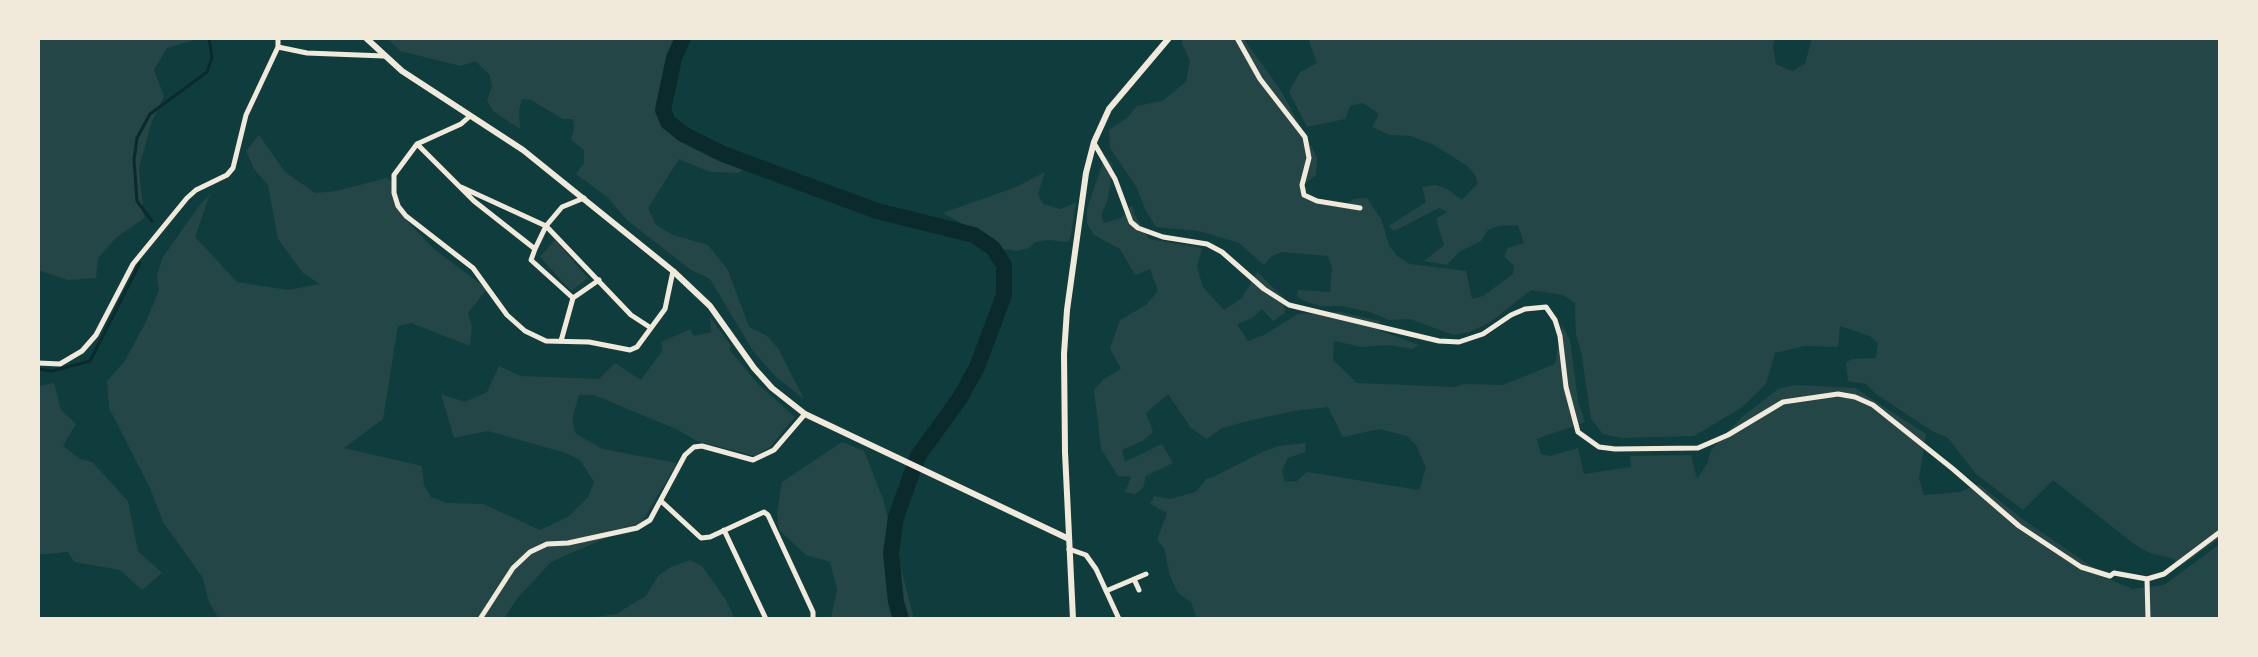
<!DOCTYPE html>
<html>
<head>
<meta charset="utf-8">
<style>
	body { margin:0 }
	#map { position:relative; width:2258px; height:657px; overflow:hidden; background:#0f3d3e; font-family:"IBM Plex Sans",sans-serif }
	canvas { display:block }
	.frame { position:absolute; inset:0; border:40px solid #f1e9da; pointer-events:none }
</style>
</head>
<body>
<div id="map">
<canvas width="2258" height="657"></canvas>
<div class="frame"></div>
</div>
<script>
const context = document.querySelector('canvas').getContext('2d');
context.lineJoin = 'round';
function paint(path, color) { context.fillStyle = color; context.fill(path, 'evenodd'); }
const poly = rows => new Path2D(rows.map(r => 'M' + r).join(''));
function trace(path, color, width, dash) { context.strokeStyle = color; context.lineWidth = width; context.lineCap = dash ? 'butt' : 'round'; context.setLineDash(dash || []); context.stroke(path); }
paint(poly([
	[38,38,201,38,167,48,154,70,164,96,151,124,139,168,144,218,116,238,98,258,96,278,68,280,38,270],
	[387,38,676,38,665,62,663,101,671,126,684,140,755,159,739,173,710,172,679,159,648,208,656,225,673,235,708,245,728,270,749,327,767,336,778,348,804,399,775,376,753,351,710,279,691,270,628,221,607,197,576,174,584,163,584,150,571,140,574,128,573,119,563,119,531,100,522,99,519,111,520,129,493,111,487,100,492,87,490,75,475,61,461,66,400,51],
	[1184,38,1243,38,1280,89,1317,157,1316,175,1302,186,1303,196,1329,206,1342,207,1354,199,1367,198,1381,219,1389,245,1397,256,1410,264,1466,271,1472,299,1483,296,1513,274,1514,266,1504,256,1508,248,1524,243,1518,225,1498,226,1488,230,1481,241,1459,252,1447,265,1424,261,1444,245,1436,219,1447,212,1439,208,1394,231,1389,226,1426,202,1422,187,1436,185,1449,190,1462,200,1478,183,1475,175,1466,165,1432,144,1410,136,1390,135,1372,127,1379,114,1363,103,1350,106,1345,119,1307,127,1289,92,1300,72,1317,63,1308,38,1775,38,1773,47,1776,64,1792,71,1805,64,1812,38,2220,38,2220,538,2179,567,2174,559,2150,553,2134,544,2053,480,2023,510,1976,474,1948,438,1932,431,1876,394,1866,384,1848,381,1846,363,1851,359,1876,358,1878,343,1870,336,1840,326,1838,347,1804,346,1775,353,1766,384,1741,408,1694,436,1622,438,1603,434,1591,419,1581,351,1576,335,1575,303,1563,295,1531,290,1489,323,1469,332,1453,335,1410,319,1389,320,1370,312,1341,306,1320,306,1307,302,1297,297,1298,290,1330,292,1332,268,1328,256,1282,252,1272,256,1264,265,1239,243,1199,231,1156,227,1145,209,1137,188,1110,148,1109,130,1128,117,1137,106,1162,101,1186,82,1190,61,1181,42],
	[259,135,285,172,315,193,337,191,386,178,393,182,407,221,434,249,487,289,468,313,472,326,470,346,411,323,398,326,383,419,344,448,422,466,424,485,431,497,447,503,483,504,540,530,568,517,588,497,594,482,580,460,566,453,488,431,454,438,441,394,465,402,487,392,499,366,521,376,599,379,615,363,641,380,662,351,661,342,690,329,694,336,711,332,710,317,731,346,729,349,758,384,795,417,770,447,755,456,697,441,676,429,594,395,579,395,572,419,576,434,603,449,677,463,642,522,551,562,516,600,504,619,219,619,209,602,203,578,163,522,150,488,109,408,107,381,124,362,146,322,159,290,157,275,163,257,199,206,210,194,195,237,237,282,288,290,320,284,303,273,278,239,268,185,254,169,246,151],
	[1105,156,1113,164,1108,199,1101,216,1104,223,1121,218,1132,205,1135,215,1149,239,1202,248,1197,267,1203,287,1224,310,1242,298,1257,272,1284,298,1285,313,1273,321,1262,309,1252,318,1237,324,1248,341,1264,335,1298,314,1340,312,1379,321,1381,331,1419,345,1413,349,1387,345,1362,347,1334,341,1333,360,1357,383,1455,387,1464,384,1503,385,1555,364,1562,325,1570,340,1578,401,1585,422,1537,439,1541,454,1550,456,1578,448,1584,474,1631,467,1630,456,1691,455,1697,479,1707,464,1711,450,1742,417,1778,389,1795,385,1855,388,1926,434,1919,479,1924,495,1960,492,1979,484,2021,518,2113,581,2133,589,2164,585,2220,544,2220,619,1197,619,1191,602,1178,593,1170,576,1164,548,1157,540,1167,513,1150,504,1154,496,1170,499,1196,492,1206,479,1215,476,1262,452,1279,446,1306,443,1305,452,1288,458,1282,470,1285,482,1297,481,1307,472,1419,490,1426,468,1416,445,1407,436,1379,429,1343,437,1328,407,1294,411,1244,422,1220,429,1207,439,1191,428,1168,394,1146,413,1153,432,1144,440,1122,450,1125,462,1162,444,1173,463,1146,476,1143,488,1135,494,1125,492,1131,477,1118,476,1101,449,1094,390,1104,379,1121,369,1110,348,1120,320,1146,305,1158,291,1150,269,1135,275,1120,249,1094,235,1087,224,1087,209],
	[1045,172,1038,194,1043,204,1061,209,1076,202,1071,235,1068,242,1049,240,1035,242,1029,248,1017,251,1002,249,988,238,943,213,1016,187],
	[555,240,588,278,571,291,540,257],
	[54,383,61,410,76,424,63,446,80,459,92,462,128,501,138,551,162,573,142,590,120,570,74,562,68,552,38,555,38,386],
	[842,442,864,451,883,499,914,619,831,619,837,589,830,562,806,555,779,530,777,512,782,482],
	[690,560,702,566,726,600,735,619,582,619,616,614,646,596,658,576,671,567]
]), '#244646');
trace(poly([
	[152,221,137,201,134,160,137,138,150,114,207,72,212,58,209,38],
	[38,369,52,371,90,361,140,263]
]), '#0a2a2b', 3);
trace(poly([
	[683,38,674,58,663,110,668,122,683,134,723,154,877,211,974,235,993,248,1004,265,1004,295,977,367,960,398,918,456,896,517,891,553,896,602,901,619]
]), '#0a2a2b', 16);
trace(poly([
	[1237,38,1260,79,1305,137,1309,158,1302,185,1304,195,1317,201,1360,208],
	[278,47,307,53,384,56],
	[470,116,461,124,417,144,394,175,394,193,398,206,406,216,473,268,507,315,525,331,546,341,589,342,630,350,637,347,665,309,673,271],
	[1094,143,1115,179,1131,222,1138,228,1163,237,1207,244,1222,252,1264,289,1289,305,1439,341,1459,342,1483,334,1511,315,1525,309,1546,307,1555,320,1560,336,1566,387,1578,432,1599,447,1615,449,1698,448,1728,435,1783,402,1838,394,1855,397,1873,405,1953,469,2019,526,2081,567,2110,576,2114,573,2147,579,2164,574,2220,532],
	[417,144,474,201,535,249,546,226,562,207,584,198],
	[461,187,546,226,631,315,651,328],
	[535,249,531,260,573,298],
	[561,341,573,298,599,280],
	[38,363,60,364,82,351,96,335,133,264,187,198,196,190,227,175,233,168,246,115,278,47,278,38],
	[661,501,701,538,710,537,764,512,768,515,813,612,813,619],
	[724,530,766,619],
	[1069,549,1086,555,1096,569,1119,619],
	[1134,579,1139,590],
	[2147,579,2148,619],
	[1106,591,1146,574],
	[480,619,513,568,530,552,547,544,568,543,637,528,650,520,685,455,694,447,702,446,753,460,774,450,805,414]
]), '#f1e9da', 5);
trace(poly([
	[366,38,402,71,523,150,673,271,710,306,754,368,772,388,805,414,1069,539]
]), '#f1e9da', 6);
trace(poly([
	[1073,619,1065,452,1064,354,1067,310,1086,173,1094,142,1109,109,1169,38]
]), '#f1e9da', 6);
</script>
</body>
</html>
